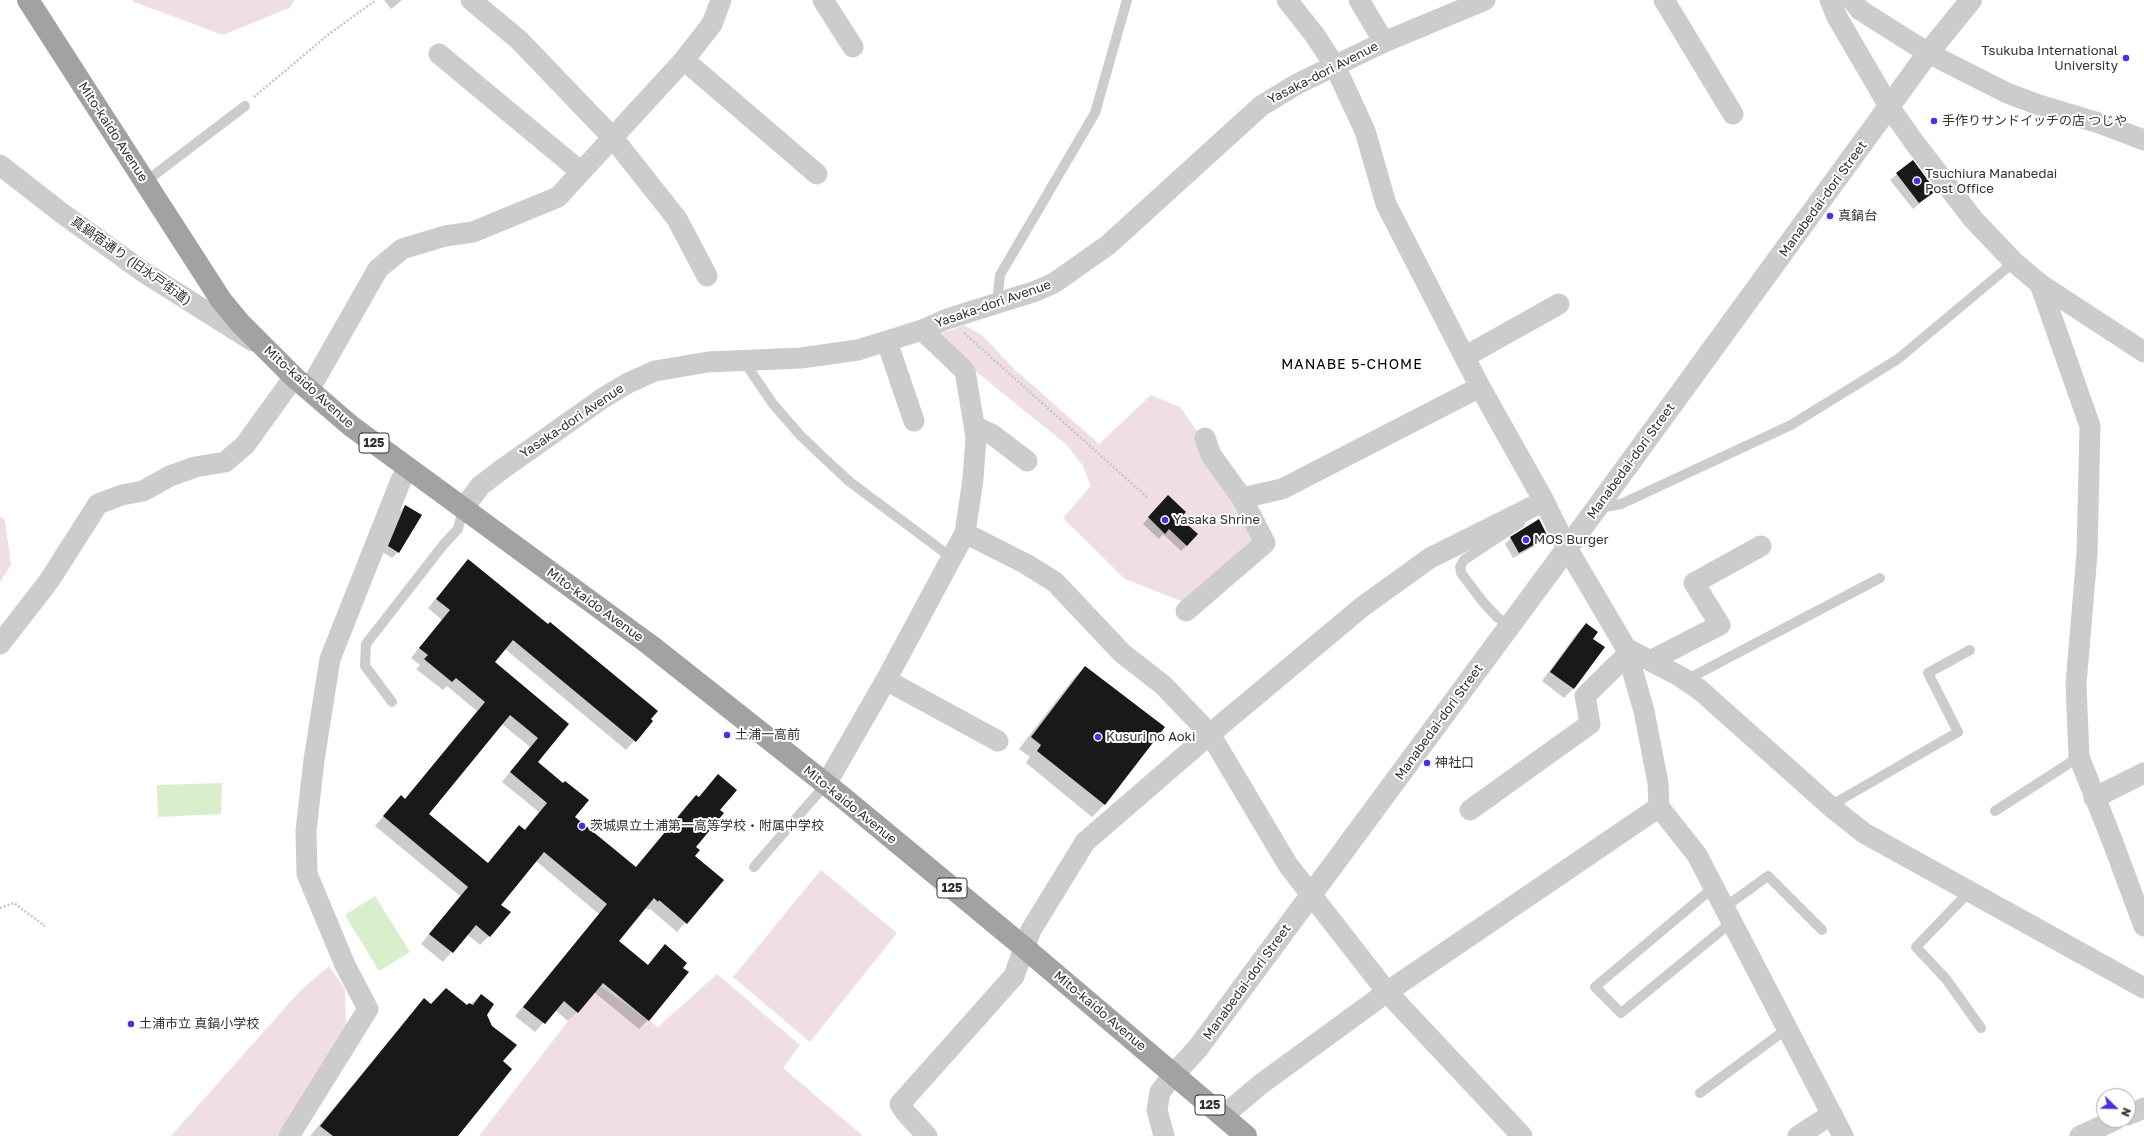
<!DOCTYPE html>
<html>
<head>
<meta charset="utf-8">
<style>
	body { margin:0 }
	#map { position:relative; width:2144px; height:1136px; overflow:hidden; background:#fff; font-family:"Golos Text",sans-serif }
	canvas { display:block }
	.north { position:absolute; left:2096px; top:1088px; width:40px; height:40px; box-sizing:border-box; background:#fff; border:1px solid #adadad; border-radius:50%; rotate:113deg; font-size:11px; font-weight:700; line-height:16px; text-align:center; color:#323232 }
	.north::after { content:''; display:block; margin:auto; width:14px; height:18px; background:#4d2cf0; clip-path:polygon(50% 0,100% 100%,50% 72%,0 100%) }
</style>
</head>
<body>
<div id="map">
<canvas width="2144" height="1136"></canvas>
<div class="north">N</div>
</div>
<script>
const context = document.querySelector('canvas').getContext('2d');
context.lineJoin = 'round';
function paint(path, color) { context.fillStyle = color; context.fill(path, 'evenodd'); }
const poly = rows => new Path2D(rows.map(r => 'M' + r).join(''));
function trace(path, color, width, dash) { context.strokeStyle = color; context.lineWidth = width; context.lineCap = dash ? 'butt' : 'round'; context.setLineDash(dash || []); context.stroke(path); }
function label(font, color, halo, rows, align = 'center') {
  context.font = font + ' "Golos Text","Noto Sans JP",sans-serif'; context.lineWidth = 4; context.setLineDash([]); context.textBaseline = 'middle'; context.strokeStyle = halo; context.fillStyle = color; for (const [text, x, y, turn = 0] of rows) {
    context.save(); context.translate(x, y); context.rotate((+turn || 0) * Math.PI / 180); context.textAlign = isNaN(turn) ? turn : align; if (halo) context.strokeText(text, 0, 0); context.fillText(text, 0, 0); context.restore();
  }
}
paint(poly([
	[132,0,294,0,291,7,223,35,134,2],
	[964,325,983,336,1012,367,1099,444,1151,395,1180,407,1197,431,1256,540,1186,603,1125,579,1063,518,1091,486,1083,466,1067,445,973,369,940,334],
	[0,516,5,520,11,565,0,582],
	[821,870,897,933,810,1042,733,977],
	[329,966,345,989,346,1027,280,1136,171,1136,300,991],
	[717,974,800,1045,783,1068,863,1136,479,1136,597,984,658,1027]
]), '#efdfe4');
paint(poly([
	[222,783,221,814,158,817,157,785],
	[375,896,410,952,379,971,345,915]
]), '#d9efcb');
paint(poly([
	[384,0,402,0,391,9],
	[1913,161,1935,191,1913,209,1890,180],
	[1162,502,1179,518,1187,545,1181,551,1163,534,1159,539,1143,524],
	[405,506,420,516,398,552,392,558,382,552,399,512],
	[1547,537,1541,543,1513,558,1505,544,1511,538],
	[468,560,652,721,626,750,504,648,493,662,568,724,537,763,574,817,635,868,687,805,696,796,698,798,718,775,719,810,695,847,694,856,722,880,677,932,650,909,648,910,645,907,617,941,647,966,657,954,648,1020,639,1029,594,992,568,1021,555,1010,535,1032,515,1016,599,914,536,861,500,905,509,912,489,936,480,945,467,934,443,962,421,944,460,896,375,826,401,796,405,799,477,711,447,686,443,690,416,669,420,665,411,658,442,620,428,608],
	[502,724,530,747,502,782,539,812,524,830,519,827,487,864,427,815],
	[1586,624,1592,639,1603,647,1573,689,1564,698,1542,681,1577,633],
	[1085,667,1164,728,1104,805,1092,817,1026,763,1030,757,1019,749,1073,679],
	[481,995,501,1061,456,1136,310,1136,424,1000,431,1005,467,1007]
]), '#0003');
paint(poly([
	[1913,160,1936,191,1919,203,1896,173],
	[1168,495,1186,512,1180,518,1198,534,1187,546,1169,529,1165,534,1148,517],
	[405,505,422,515,399,553,388,546],
	[1539,519,1548,537,1519,553,1510,537],
	[468,559,548,624,550,622,658,711,651,719,653,721,636,742,513,640,495,662,569,724,538,762,563,783,565,781,589,800,575,817,636,867,696,795,699,797,718,774,737,790,720,810,724,813,696,847,700,850,695,856,724,880,687,924,659,900,658,902,654,898,619,941,648,965,665,944,687,963,683,968,689,972,649,1021,603,983,578,1013,564,1001,545,1024,523,1007,607,904,544,852,501,905,511,912,490,937,476,925,453,953,429,934,468,887,383,816,401,795,405,799,485,702,456,678,452,682,424,659,428,655,419,648,450,610,436,599],
	[510,715,538,738,510,772,547,803,525,830,519,825,488,863,429,814],
	[1586,623,1598,632,1593,639,1605,647,1574,689,1550,672],
	[1085,666,1165,727,1105,805,1037,751,1041,745,1031,737],
	[446,988,467,1005,469,1003,473,1005,481,994,494,1004,487,1015,492,1026,517,1045,503,1061,512,1069,458,1136,333,1136,320,1126,424,998,431,1004]
]), '#191919');
trace(poly([
	[254,97,329,34,376,0],
	[964,333,1148,498],
	[0,908,14,903,45,926]
]), '#c6c6c6', 2.5, [2, 2]);
trace(poly([
	[145,182,245,106],
	[997,302,1000,275,1095,113,1127,0],
	[743,360,773,404,800,435,823,457,850,482,952,558],
	[1599,508,1621,504,1791,425,1898,359,2014,262],
	[1510,625,1498,618,1483,602,1461,573,1460,567,1464,560,1520,523],
	[1686,680,1880,578],
	[392,702,365,666,366,644,444,544,458,529,463,509],
	[1830,806,1958,732,1928,673,1970,650],
	[1995,811,2079,757],
	[754,867,826,784],
	[1714,887,1595,987,1621,1013,1733,921],
	[1969,892,1916,947,1946,979,1981,1028],
	[1725,907,1768,876,1822,930],
	[1700,1093,1788,1028]
]), '#ccc', 10);
trace(poly([
	[471,0,519,40,613,138,677,219,707,276],
	[823,0,853,47],
	[1287,0,1314,34,1335,66,1365,131,1386,204,1480,387,1544,501,1567,548,1626,648,1644,711,1658,783,1659,807,1697,855,1843,1136],
	[1359,0,1384,42],
	[1664,0,1733,114],
	[1830,0,1837,17,1890,108,1914,142,1973,219,2014,262,2040,284,2144,352],
	[1852,0,1860,10,1928,53,2007,93,2039,105,2099,123,2144,140],
	[439,54,580,171],
	[684,60,817,174],
	[0,165,63,214,142,271,253,341],
	[2040,284,2090,426,2087,554,2076,684,2079,757,2112,840,2144,926],
	[887,342,914,421],
	[1466,356,1559,304],
	[309,390,378,269,402,249,445,236,473,232,558,197,684,60,712,24,721,0],
	[974,426,993,435,1027,461],
	[1205,438,1211,455,1242,498],
	[463,509,480,486,501,470,603,398,628,383,655,371,708,362,801,358,858,350,922,330,947,319,1036,291,1054,283,1108,245,1261,106,1297,84,1384,42,1485,0],
	[965,533,1026,564,1055,582,1122,653,1163,685,1210,734,1288,865,1387,992,1522,1136],
	[1186,611,1265,543,1242,498,1282,489,1480,387],
	[0,644,49,581,98,504,122,495,143,491,170,476,195,467,225,462,245,445,294,377],
	[1626,648,1681,677,1700,690,1830,806,1864,833,2144,988],
	[1650,661,1720,625,1694,583,1761,546],
	[886,680,998,741],
	[826,784,886,680,965,533,973,479,976,437,965,371,922,330],
	[2094,798,2144,773],
	[1470,810,1590,724,1585,696,1628,654],
	[2128,1115,2144,1108],
	[1223,1116,1261,1084,1387,992,1659,807],
	[289,1136,368,1009,345,965,307,874,306,831,314,760,330,659,401,480,409,469],
	[927,1136,905,1112,900,1104,1014,976,1031,930,1085,842,1210,734,1362,607,1430,558,1544,501],
	[1164,1136,1157,1110,1160,1092,1174,1074],
	[1798,1136,1832,1114],
	[2080,1136,2115,1120]
]), '#ccc', 21);
trace(poly([
	[1174,1074,1198,1048,1596,509,1928,53,1971,0]
]), '#ccc', 22);
trace(poly([
	[28,0,221,300,240,323,294,377,351,426,650,645,841,796,1026,949,1246,1136]
]), '#a2a2a2', 22);
for (const [x, y, r, color] of [
	[2126,58,4,"#4d2cf0"],
	[1934,121,4,"#4d2cf0"],
	[1917,181,4,"#4d2cf0"],
	[1830,216,4,"#4d2cf0"],
	[1165,520,4,"#4d2cf0"],
	[1526,540,4,"#4d2cf0"],
	[727,735,4,"#4d2cf0"],
	[1098,737,4,"#4d2cf0"],
	[1427,763,4,"#4d2cf0"],
	[582,826,4,"#4d2cf0"],
	[131,1024,4,"#4d2cf0"]
]) { const dot = new Path2D(); dot.arc(x, y, r, 0, 2 * Math.PI); context.fillStyle = color; context.fill(dot); trace(dot, '#fff', 1.5); }
for (const [x, y, w] of [
	[374,443,30],
	[952,888,30],
	[1210,1105,30]
]) { const box = new Path2D(); box.roundRect(x - w / 2, y - 10, w, 20, 3); context.fillStyle = '#fff'; context.fill(box); trace(box, '#323232', 1); }
label('bold 12px', '#323232', null, [
	["125",374,443],
	["125",952,888],
	["125",1210,1105]
]);
label('13px', '#323232', '#fff', [
	["Tsukuba International",2118,51,"right"],
	["University",2118,66,"right"],
	["手作りサンドイッチの店 つじや",1942,121],
	["Tsuchiura Manabedai",1925,174],
	["Post Office",1925,189],
	["真鍋台",1838,216],
	["Yasaka Shrine",1173,520],
	["MOS Burger",1534,540],
	["土浦一高前",735,735],
	["Kusuri no Aoki",1106,737],
	["神社口",1435,763],
	["茨城県立土浦第一高等学校・附属中学校",590,826],
	["土浦市立 真鍋小学校",139,1024]
], 'left');
label('13px', '#323232', '#fff', [
	["Yasaka-dori Avenue",1323,73,-27],
	["Mito-kaido Avenue",113,132,57],
	["Manabedai-dori Street",1823,199,-54],
	["真鍋宿通り (旧水戸街道)",131,261,35],
	["Yasaka-dori Avenue",993,304,-19],
	["Mito-kaido Avenue",309,387,42],
	["Yasaka-dori Avenue",572,421,-34],
	["Manabedai-dori Street",1631,461,-54],
	["Mito-kaido Avenue",595,605,36],
	["Manabedai-dori Street",1439,722,-54],
	["Mito-kaido Avenue",850,805,39],
	["Manabedai-dori Street",1247,982,-54],
	["Mito-kaido Avenue",1100,1011,40]
]);
context.letterSpacing = '1px';
label('14px', '#000', '#fff', [
	["MANABE 5-CHOME",1352,365]
]);
context.letterSpacing = '0px';
</script>
</body>
</html>
